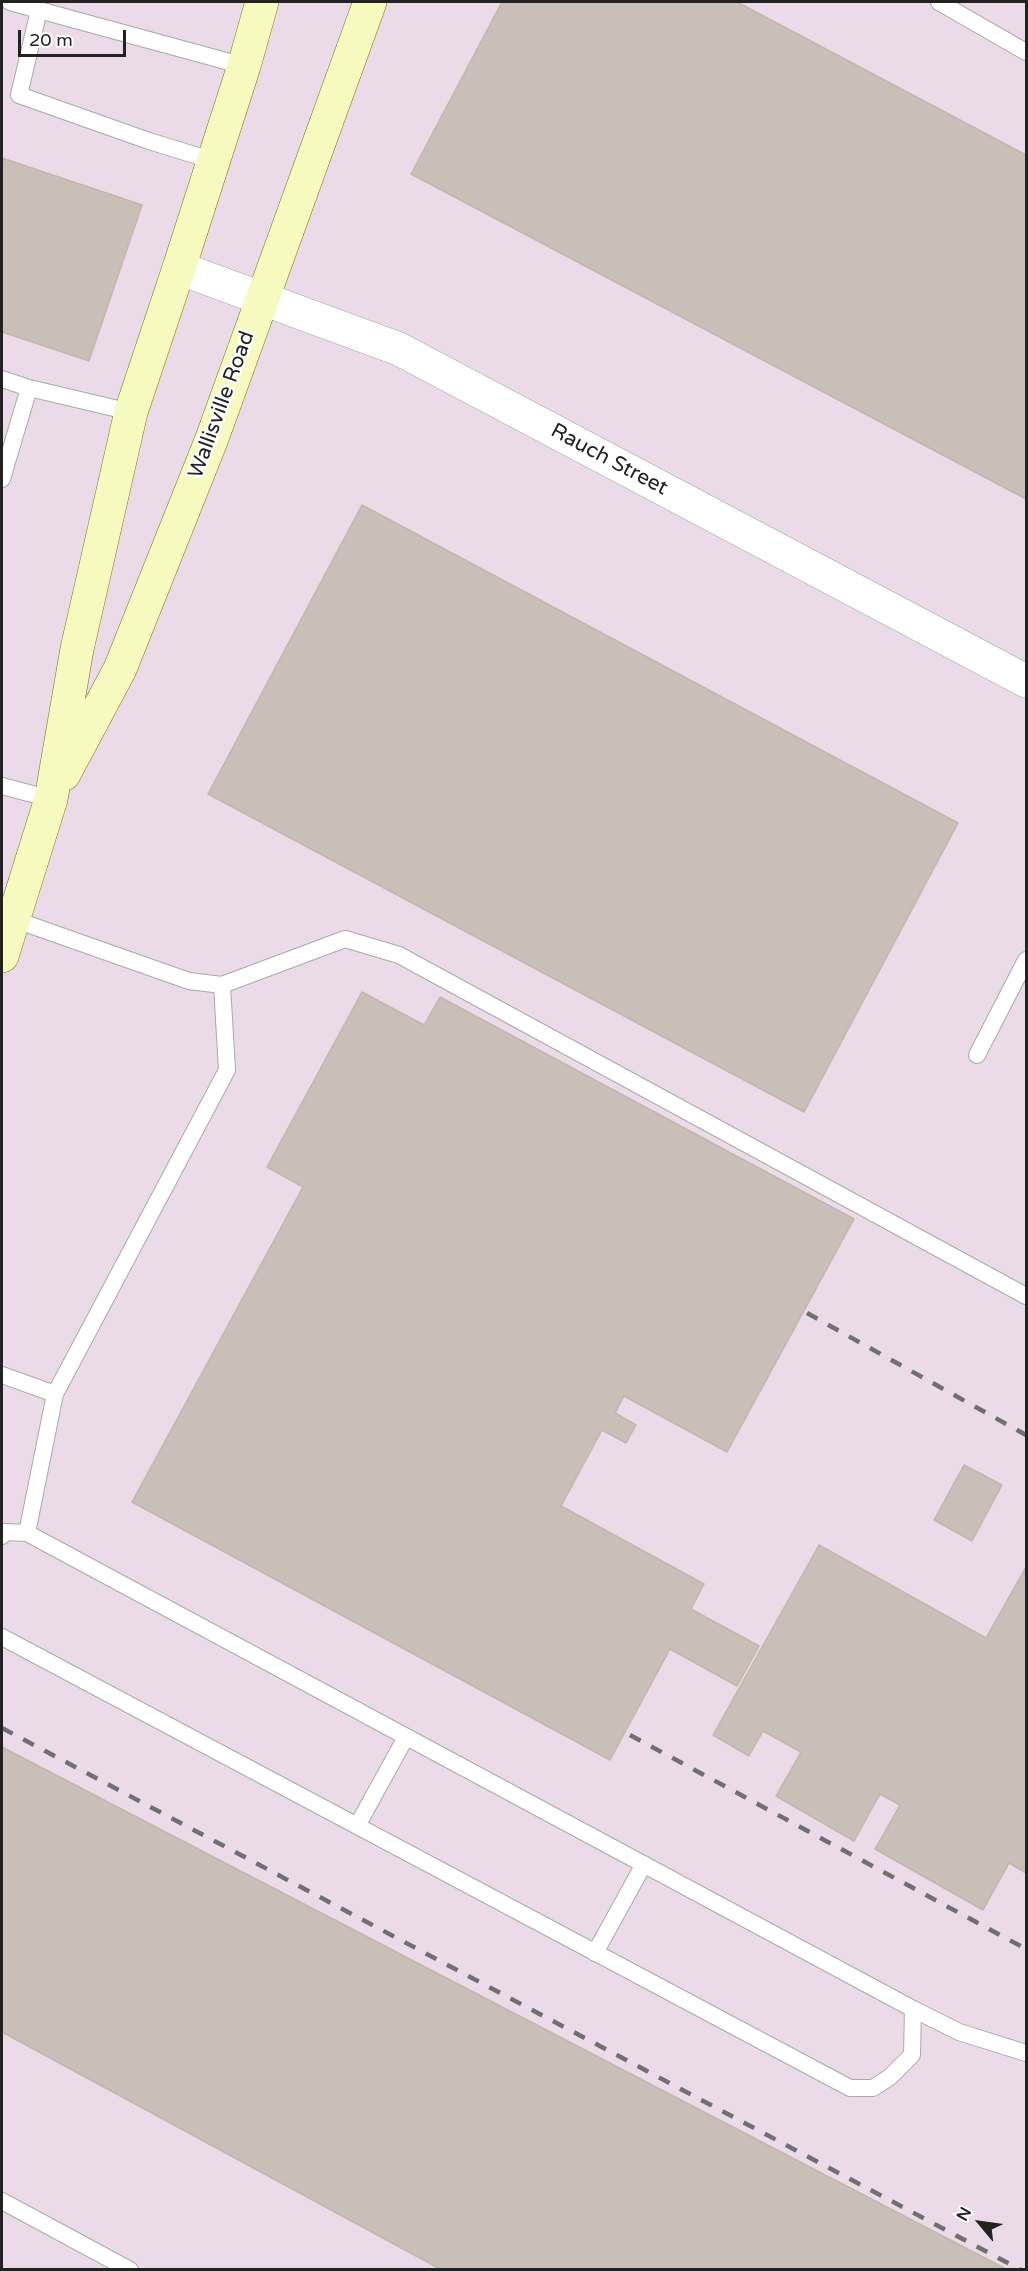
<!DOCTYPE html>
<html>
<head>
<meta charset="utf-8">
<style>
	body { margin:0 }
	#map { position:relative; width:1028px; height:2271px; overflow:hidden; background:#f2efe9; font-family:"Varela Round",sans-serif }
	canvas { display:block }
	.frame { position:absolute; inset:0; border:3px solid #222; pointer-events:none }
	.north { position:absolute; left:950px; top:2193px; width:60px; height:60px; -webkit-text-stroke:4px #fff; paint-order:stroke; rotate:299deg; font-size:16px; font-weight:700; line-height:24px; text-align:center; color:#222 }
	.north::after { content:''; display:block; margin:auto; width:21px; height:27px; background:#222; clip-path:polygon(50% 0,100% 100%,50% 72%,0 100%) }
	.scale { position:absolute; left:18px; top:30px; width:108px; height:27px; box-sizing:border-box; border:3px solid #222; border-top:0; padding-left:8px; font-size:18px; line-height:21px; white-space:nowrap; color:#222; -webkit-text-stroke:4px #fff; paint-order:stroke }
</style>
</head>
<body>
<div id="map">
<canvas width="1028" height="2271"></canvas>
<div class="frame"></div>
<div class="north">N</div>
<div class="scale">20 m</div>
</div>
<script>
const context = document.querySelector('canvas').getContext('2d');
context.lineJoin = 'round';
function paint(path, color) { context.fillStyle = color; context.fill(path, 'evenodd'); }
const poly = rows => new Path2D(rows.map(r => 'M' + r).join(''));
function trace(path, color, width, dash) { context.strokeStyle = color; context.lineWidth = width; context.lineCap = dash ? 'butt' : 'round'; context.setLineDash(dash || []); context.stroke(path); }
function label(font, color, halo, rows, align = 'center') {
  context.font = font + ' "Varela Round",sans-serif'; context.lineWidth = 5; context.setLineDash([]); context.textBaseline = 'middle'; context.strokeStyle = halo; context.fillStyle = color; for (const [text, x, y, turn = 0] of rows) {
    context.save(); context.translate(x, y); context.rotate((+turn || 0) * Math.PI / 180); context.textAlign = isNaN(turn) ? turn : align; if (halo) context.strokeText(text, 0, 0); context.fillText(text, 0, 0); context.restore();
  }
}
paint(poly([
	[2,2,1026,2,1026,2269,2,2269]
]), '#ebdbe8');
const building = poly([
	[502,2,737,2,1026,155,1026,499,411,174,502,2],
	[2,158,142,205,89,361,2,332,2,158],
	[362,505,958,823,804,1112,208,794,362,505],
	[362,992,424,1025,440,997,854,1219,727,1452,624,1396,615,1413,636,1425,626,1443,602,1430,561,1506,704,1584,691,1609,759,1646,737,1686,670,1649,610,1760,132,1502,303,1187,267,1167,362,992],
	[964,1465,1002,1485,972,1541,934,1520,964,1465],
	[819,1545,986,1638,1026,1567,1026,1873,1009,1863,983,1910,875,1849,900,1805,880,1794,854,1841,776,1796,801,1752,763,1731,749,1756,713,1735,819,1545],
	[2,1747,1008,2270,442,2270,2,2032,2,1747]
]);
paint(building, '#c7bfb8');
trace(building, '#c4b6ab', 1.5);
const lane = poly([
	[10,2,39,10],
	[939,2,1026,52],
	[214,161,149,141,19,95,39,10,244,66],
	[2,379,29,388],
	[2,479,29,388,131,412],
	[2,786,51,799],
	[13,919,189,981,222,985],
	[977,1055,1026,960],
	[2,1375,55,1394],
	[27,1533,55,1394,227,1070,222,985,345,939,399,955,1026,1296],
	[2,1536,5,1532,27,1533,913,2009,959,2032,1026,2053],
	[2,1637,850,2088,873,2088,890,2077,912,2055,913,2009],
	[357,1826,406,1737],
	[595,1953,644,1864],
	[2,2201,130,2270]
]);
const street = poly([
	[179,268,399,349,1026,681]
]);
const secondary = poly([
	[64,774,120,669,211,441,370,2],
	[2,956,51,799,77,649,131,412,179,268,244,66,262,2]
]);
trace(lane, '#a9a9a9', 18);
trace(street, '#a9a9a9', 34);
trace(secondary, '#707d05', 34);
trace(lane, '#fff', 16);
trace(street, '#fff', 33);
trace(secondary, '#f7fabf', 33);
trace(poly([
	[807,1313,1026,1435],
	[2,1728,1021,2270],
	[630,1735,1026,1949]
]), '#707070', 4.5, [12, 12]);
label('21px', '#222', '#fff', [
	["Wallisville Road",222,405,-70],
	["Rauch Street",609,460,28]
]);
</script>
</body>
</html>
